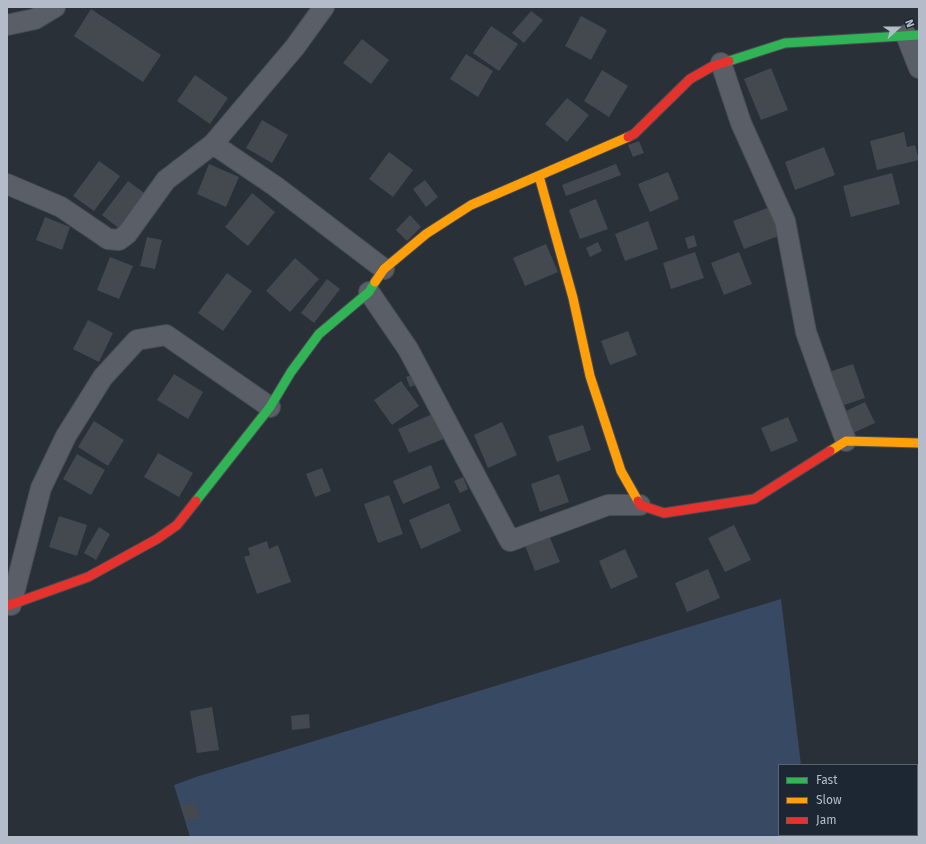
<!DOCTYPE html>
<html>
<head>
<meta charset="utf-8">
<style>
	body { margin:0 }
	#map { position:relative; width:926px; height:844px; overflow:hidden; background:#2a3038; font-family:"Fira Sans",sans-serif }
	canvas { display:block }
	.frame { position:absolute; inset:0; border:8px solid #b4bcc9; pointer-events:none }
	.legend { position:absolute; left:778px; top:764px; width:140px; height:72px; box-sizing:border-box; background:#1d2633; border:1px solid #59626f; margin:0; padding:5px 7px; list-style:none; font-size:12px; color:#b4bcc9 }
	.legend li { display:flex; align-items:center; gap:8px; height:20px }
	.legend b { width:20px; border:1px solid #59626f }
	.north { position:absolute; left:878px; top:8px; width:40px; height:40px; -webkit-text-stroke:3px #1d2633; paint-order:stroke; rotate:69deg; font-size:11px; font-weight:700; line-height:16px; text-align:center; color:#b4bcc9 }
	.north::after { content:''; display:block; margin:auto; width:14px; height:18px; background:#b4bcc9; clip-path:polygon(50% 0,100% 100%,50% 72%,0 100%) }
</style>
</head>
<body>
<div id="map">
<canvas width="926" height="844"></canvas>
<div class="frame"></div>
<ul class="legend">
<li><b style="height:5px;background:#30b455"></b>Fast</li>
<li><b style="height:5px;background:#ff9f0a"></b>Slow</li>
<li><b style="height:5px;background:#e5322d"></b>Jam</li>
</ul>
<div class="north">N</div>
</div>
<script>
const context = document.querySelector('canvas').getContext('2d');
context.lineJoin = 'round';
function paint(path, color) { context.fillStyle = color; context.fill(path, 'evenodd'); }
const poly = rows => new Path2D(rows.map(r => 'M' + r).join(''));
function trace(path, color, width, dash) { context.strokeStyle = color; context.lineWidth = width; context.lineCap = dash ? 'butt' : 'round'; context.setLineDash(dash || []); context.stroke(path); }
paint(poly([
	[781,599,801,765,779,765,779,835,810,835,810,837,190,837,174,785,196,777]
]), '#384963');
paint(poly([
	[91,9,161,55,143,82,74,36],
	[531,11,543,20,524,43,512,33],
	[581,16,607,30,591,60,565,46],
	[491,26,518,44,499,71,473,53],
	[362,39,389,60,371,84,343,63],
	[466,54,493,71,478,97,450,79],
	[771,68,788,110,761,120,744,79],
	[602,70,628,86,609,117,584,101],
	[195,75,228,98,210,124,177,101],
	[567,98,589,115,567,142,545,124],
	[262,120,288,135,272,163,246,148],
	[904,132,907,147,915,145,919,160,877,170,870,141],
	[639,141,644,153,633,157,628,145],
	[824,147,835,175,795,190,785,162],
	[389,152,413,170,393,197,369,179],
	[99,161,120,176,94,211,73,196],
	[209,164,239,177,226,207,197,194],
	[616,164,621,175,566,196,562,185],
	[668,172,679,199,650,212,638,184],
	[892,173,900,204,851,217,843,186],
	[425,180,438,197,426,207,413,189],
	[128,181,147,195,121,230,102,215],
	[252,193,275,212,248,246,225,227],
	[596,199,608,229,580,239,569,210],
	[770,207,781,235,744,249,733,221],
	[410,215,421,227,407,241,396,230],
	[45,217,70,227,62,250,36,240],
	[648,221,658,249,625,261,615,234],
	[694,235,697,246,688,249,685,238],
	[147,237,162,240,155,269,140,266],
	[598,242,602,251,590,257,586,248],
	[546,244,558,272,525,286,513,258],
	[695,252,704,278,671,289,663,263],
	[739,252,752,284,724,295,711,263],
	[110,257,133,266,119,299,97,290],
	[295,258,319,279,290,312,266,291],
	[227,273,252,291,223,331,198,313],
	[327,279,340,289,314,323,301,313],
	[88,320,113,333,99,362,73,349],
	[628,331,637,355,610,365,601,341],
	[853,364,865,398,841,406,829,372],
	[417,373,421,383,410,387,406,377],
	[174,374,203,392,188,419,157,400],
	[401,381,419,406,392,425,374,400],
	[865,402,875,423,853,433,844,412],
	[435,413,446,438,409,453,398,429],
	[788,417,798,441,771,452,761,428],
	[94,421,124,440,108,466,78,447],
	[502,422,517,455,488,468,474,435],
	[583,425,591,450,557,462,548,436],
	[158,453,193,473,179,497,144,477],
	[77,454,105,470,91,495,63,479],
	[431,465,440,488,403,504,393,481],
	[322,468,331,491,315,497,306,474],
	[559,474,569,502,540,512,531,484],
	[463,477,468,489,460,493,454,481],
	[389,495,403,534,378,543,364,504],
	[449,503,461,531,421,549,409,520],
	[59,516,87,525,77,556,49,547],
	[734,525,751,560,725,572,708,538],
	[99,527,110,534,96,560,84,553],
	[548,533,560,562,535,571,524,543],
	[267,541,269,549,278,545,291,582,257,594,244,557,250,555,248,548],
	[625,549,638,577,611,589,599,561],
	[708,569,720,598,687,612,675,583],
	[212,707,219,750,197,753,190,711],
	[309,714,310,728,292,730,291,716],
	[195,802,200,817,186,821,181,806]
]), '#444950');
const street = poly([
	[7,25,35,19,55,7],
	[906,35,919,68],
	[721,63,741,123,785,221,806,332,823,380,846,441],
	[213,144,275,186,384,269],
	[7,184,61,207,108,239,119,240,127,234,166,180,213,144,295,47,324,7],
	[369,292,408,349,510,541,608,505,640,505],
	[11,605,41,488,66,436,103,377,137,340,166,335,270,407]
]);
const fast = poly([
	[729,61,785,43,919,35],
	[196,501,270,407,291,372,319,334,369,292,375,282]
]);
const slow = poly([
	[539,176,573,298,590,376,621,471,638,501],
	[375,282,384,269,426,234,471,205,628,137],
	[830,451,846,441,919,443]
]);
const jam = poly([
	[628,137,634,134,690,79,713,66,729,61],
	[638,501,640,505,664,513,754,499,830,451],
	[7,606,88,577,157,539,177,525,196,501]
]);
trace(street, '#484c53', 22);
trace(fast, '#484c53', 11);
trace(slow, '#484c53', 11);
trace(jam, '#484c53', 11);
trace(street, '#5a5e66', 20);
trace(fast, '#30b455', 9);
trace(slow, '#ff9f0a', 9);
trace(jam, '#e5322d', 9);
</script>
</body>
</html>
